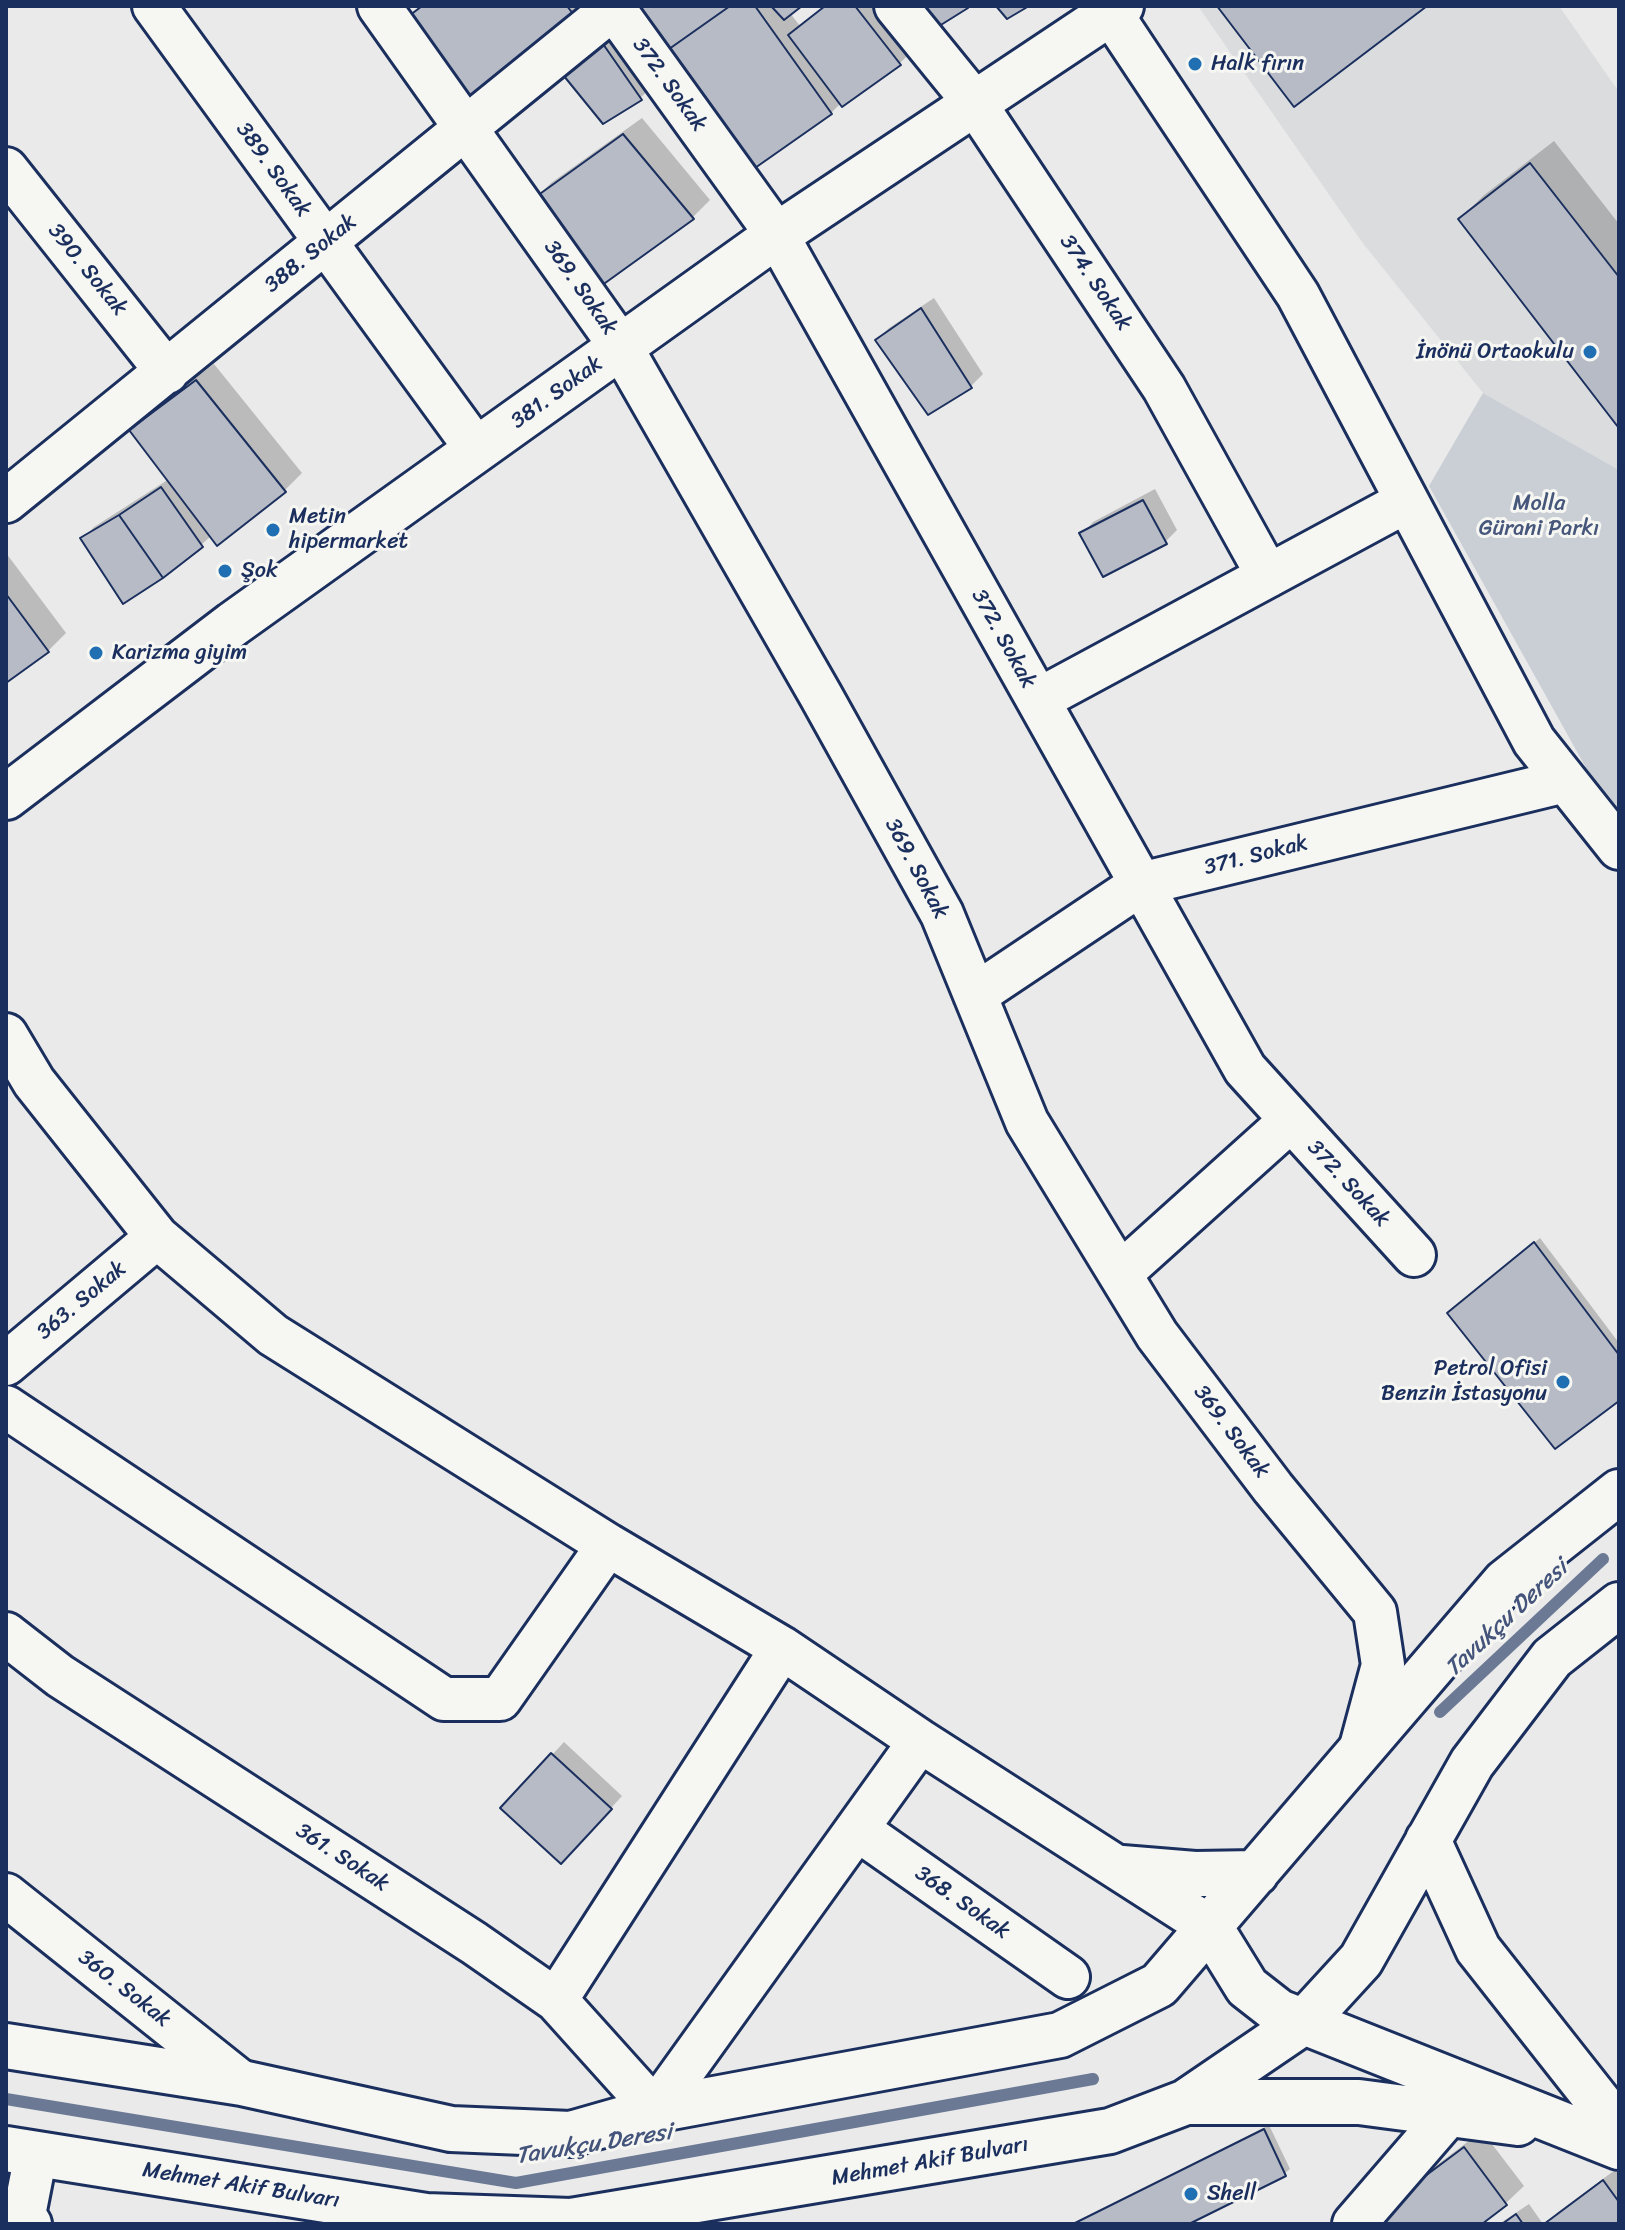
<!DOCTYPE html>
<html>
<head>
<meta charset="utf-8">
<style>
	body { margin:0 }
	#map { position:relative; width:1625px; height:2230px; overflow:hidden; background:#e9eae9; font-family:Sriracha,sans-serif }
	canvas { display:block }
	.frame { position:absolute; inset:0; border:8px solid #1b2f5e; pointer-events:none }
</style>
</head>
<body>
<div id="map">
<canvas width="1625" height="2230"></canvas>
<div class="frame"></div>
</div>
<script>
const context = document.querySelector('canvas').getContext('2d');
context.lineJoin = 'round';
function paint(path, color) { context.fillStyle = color; context.fill(path, 'evenodd'); }
const poly = rows => new Path2D(rows.map(r => 'M' + r).join(''));
function trace(path, color, width, dash) { context.strokeStyle = color; context.lineWidth = width; context.lineCap = dash ? 'butt' : 'round'; context.setLineDash(dash || []); context.stroke(path); }
function label(font, color, halo, rows, align = 'center') {
  context.font = font + ' Sriracha,sans-serif'; context.lineWidth = 6; context.setLineDash([]); context.textBaseline = 'middle'; context.strokeStyle = halo; context.fillStyle = color; for (const [text, x, y, turn = 0] of rows) {
    context.save(); context.translate(x, y); context.rotate((+turn || 0) * Math.PI / 180); context.textAlign = isNaN(turn) ? turn : align; if (halo) context.strokeText(text, 0, 0); context.fillText(text, 0, 0); context.restore();
  }
}
paint(poly([
	[1198,6,1559,6,1619,92,1619,470,1483,393,1362,242]
]), '#dadcde');
paint(poly([
	[1483,393,1619,470,1619,815,1595,784,1429,486]
]), '#caced5');
paint(poly([
	[420,6,588,6,465,104,404,22],
	[642,6,799,6,790,13,800,26,825,6,876,6,911,52,900,63,841,103,831,113],
	[606,21,652,87,640,98,557,66],
	[642,118,710,200,693,217,533,201,551,183],
	[1554,141,1619,224,1619,424,1460,219,1483,196],
	[934,298,983,374,971,386,929,413,877,340,889,328],
	[214,364,302,473,285,490,212,535,201,545,83,539,94,527,169,479,132,430,150,412],
	[1155,489,1177,530,1165,542,1082,534,1093,522],
	[6,553,66,633,48,651,6,681],
	[1540,1238,1619,1343,1619,1399,1455,1307],
	[564,1742,622,1796,573,1850,503,1808],
	[1269,2125,1290,2169,1284,2174,1184,2224,1074,2224],
	[1482,2131,1524,2186,1506,2203,1479,2224,1377,2210],
	[1615,2170,1619,2175,1619,2224,1546,2224,1558,2212],
	[1529,2204,1543,2224,1499,2224]
]), '#0003');
trace(poly([
	[1440,1712,1603,1559],
	[6,2099,516,2183,1093,2079]
]), '#6c7995', 12);
const building = poly([
	[422,6,567,6,577,19,465,107,401,22,422,6],
	[641,6,730,6,662,54,633,12,641,6],
	[730,6,755,6,832,114,755,168,662,54,730,6],
	[771,6,802,6,784,20,771,6],
	[825,6,855,6,901,65,842,107,788,35,825,6],
	[906,6,966,6,968,8,928,33,906,6],
	[996,6,1029,6,1007,19,996,6],
	[1217,6,1427,6,1294,107,1217,6],
	[594,31,642,100,603,124,555,65,594,31],
	[623,134,694,219,594,291,530,201,623,134],
	[1530,163,1619,277,1618,427,1458,219,1530,163],
	[921,308,972,388,928,415,875,340,921,308],
	[196,380,286,492,217,546,129,430,196,380],
	[161,487,203,547,163,578,119,515,161,487],
	[1143,500,1167,544,1103,577,1079,533,1143,500],
	[119,515,163,578,123,604,80,538,119,515],
	[6,594,49,652,6,683,6,594],
	[1534,1242,1619,1355,1619,1401,1555,1449,1447,1313,1534,1242],
	[551,1753,612,1809,561,1864,500,1808,551,1753],
	[1264,2129,1286,2176,1189,2224,1073,2224,1264,2129],
	[1464,2147,1507,2205,1482,2224,1361,2224,1464,2147],
	[1603,2180,1619,2202,1619,2224,1544,2224,1603,2180],
	[1516,2214,1523,2224,1502,2224,1516,2214]
]);
paint(building, '#b6bbc6');
trace(building, '#1b2f5e', 2);
const street = poly([
	[154,6,477,450],
	[379,6,621,347,821,696,942,914,1027,1122,1157,1335,1273,1488,1375,1612,1383,1665,1361,1747],
	[612,6,777,235,1245,1069,1414,1255],
	[896,6,974,102,1164,388,1268,576],
	[1106,6,1298,295,1534,741,1619,848],
	[6,169,167,372],
	[6,501,616,6],
	[1038,700,1407,501],
	[975,995,1141,884,1565,781],
	[6,1035,34,1082,157,1237,273,1335,608,1545,782,1648,920,1741,1210,1927],
	[1120,1274,1290,1121],
	[6,1364,157,1237],
	[6,1407,444,1699,500,1699,608,1545],
	[6,1634,60,1676,474,1943,556,2000,655,2110,920,1741],
	[857,1829,1068,1977],
	[6,1895,242,2083],
	[556,2000,782,1648],
	[30,2224,24,2215,36,2154],
	[1354,2224,1449,2114]
]);
const secondary = poly([
	[6,797,233,624,777,235,1121,6]
]);
const primary = poly([
	[1428,1840,1478,1949,1619,2128],
	[1122,1868,1195,1874,1256,1873],
	[1210,1927,1247,1987,1279,2012,1619,2147],
	[6,2046,242,2083,451,2129,571,2134,655,2110,1060,2035,1159,1985,1505,1582,1619,1492],
	[1186,2102,1359,2102,1518,2123],
	[6,2149,426,2216,571,2221,1110,2131,1186,2102,1305,2021,1361,1960,1472,1763,1552,1658,1619,1605]
]);
trace(street, '#1b2f5e', 48);
trace(secondary, '#1b2f5e', 50);
trace(primary, '#1b2f5e', 50);
trace(street, '#f6f6f2', 42);
trace(secondary, '#f6f6f2', 44);
trace(primary, '#f6f6f2', 44);
for (const [x, y, r, color] of [
	[1195,64,8,"#1f6fb2"],
	[1590,352,8,"#1f6fb2"],
	[273,530,8,"#1f6fb2"],
	[225,571,8,"#1f6fb2"],
	[96,653,8,"#1f6fb2"],
	[1563,1382,8,"#1f6fb2"],
	[1191,2194,8,"#1f6fb2"]
]) { const dot = new Path2D(); dot.arc(x, y, r, 0, 2 * Math.PI); context.fillStyle = color; context.fill(dot); trace(dot, '#f6f6f2', 3); }
label('22px', '#1b2f5e', '#f6f6f2', [
	["Halk fırın",1211,64],
	["İnönü Ortaokulu",1574,352,"right"],
	["Metin",289,517],
	["hipermarket",289,542],
	["Şok",241,571],
	["Karizma giyim",112,653],
	["Petrol Ofisi",1547,1369,"right"],
	["Benzin İstasyonu",1547,1394,"right"],
	["Shell",1207,2194]
], 'left');
label('22px', '#1b2f5e', '#f6f6f2', [
	["372. Sokak",669,85,54],
	["389. Sokak",273,170,54],
	["388. Sokak",311,254,-39],
	["390. Sokak",87,270,51],
	["374. Sokak",1095,283,56],
	["369. Sokak",580,288,55],
	["381. Sokak",557,393,-36],
	["372. Sokak",1003,639,61],
	["371. Sokak",1256,856,-14],
	["369. Sokak",916,869,62],
	["372. Sokak",1348,1184,47],
	["363. Sokak",82,1301,-40],
	["369. Sokak",1231,1432,53],
	["361. Sokak",342,1858,33],
	["368. Sokak",962,1903,35],
	["360. Sokak",124,1989,38],
	["Mehmet Akif Bulvarı",930,2162,-10],
	["Mehmet Akif Bulvarı",241,2186,9]
]);
label('22px', '#47577c', '#f6f6f2', [
	["Molla",1539,504],
	["Gürani Parkı",1539,529]
]);
label('italic 24px', '#44547a', '#f6f6f2', [
	["Tavukçu Deresi",1507,1619,-43],
	["Tavukçu Deresi",594,2145,-9]
]);
</script>
</body>
</html>
